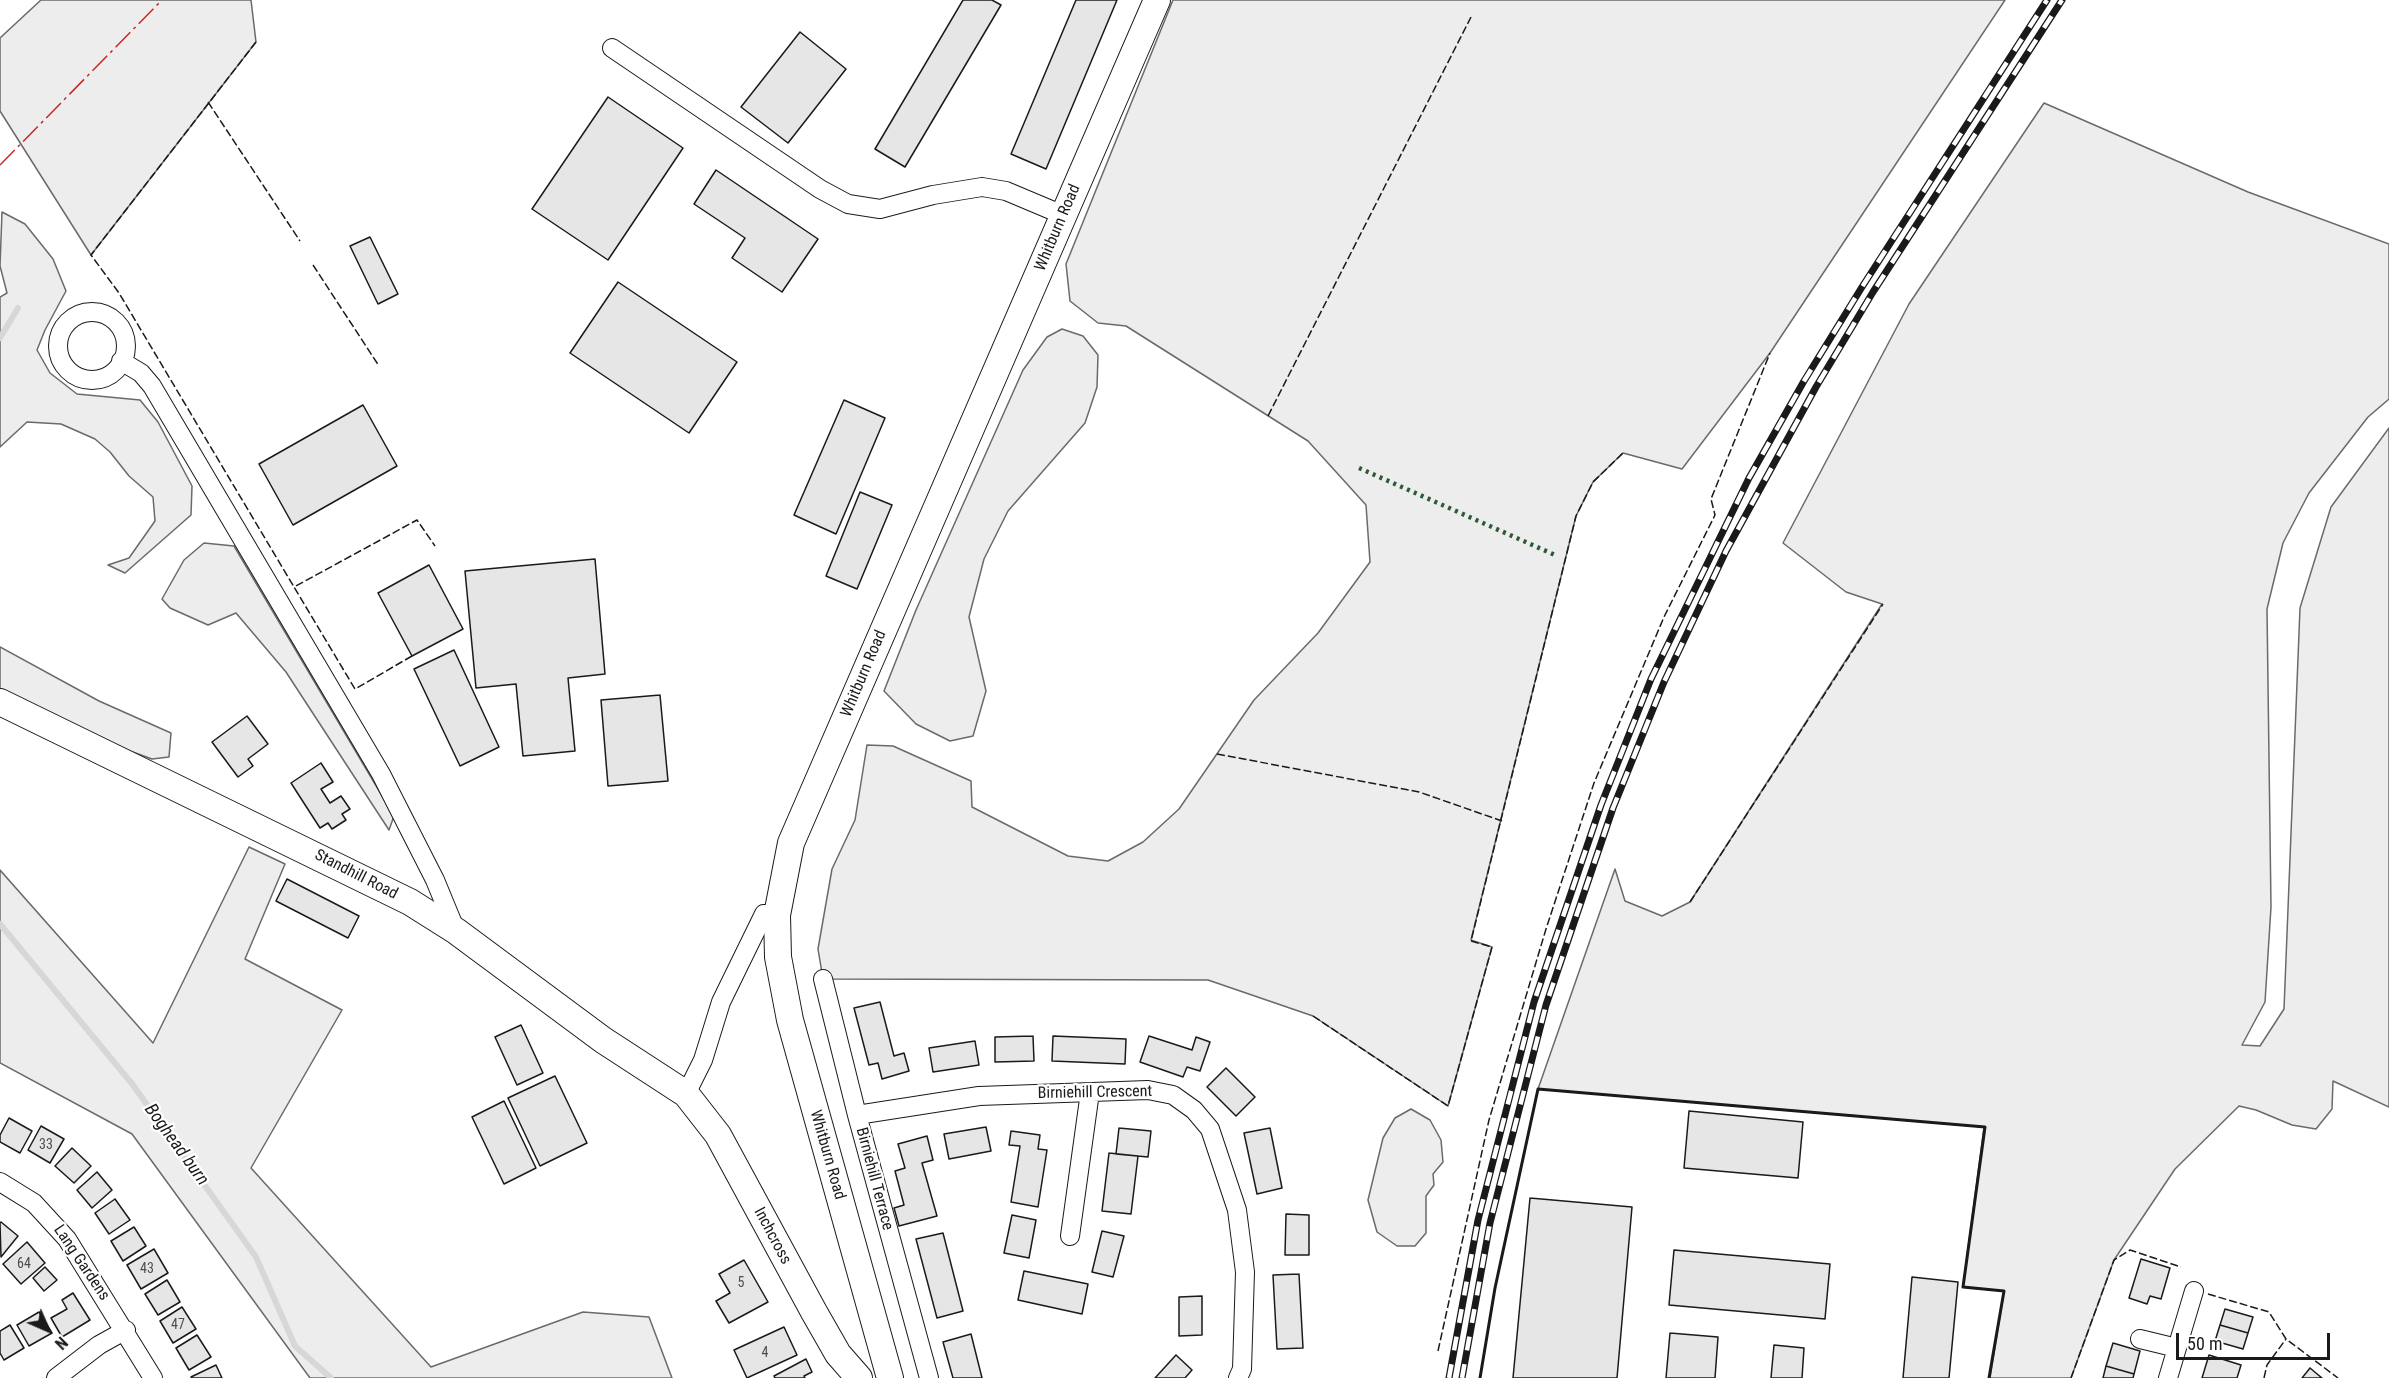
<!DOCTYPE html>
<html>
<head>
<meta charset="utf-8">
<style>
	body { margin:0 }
	#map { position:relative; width:2389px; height:1378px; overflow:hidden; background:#fff; font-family:"Roboto Condensed",sans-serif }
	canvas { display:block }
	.north { position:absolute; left:18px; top:1300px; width:60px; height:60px; -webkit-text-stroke:4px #fff; paint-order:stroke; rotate:135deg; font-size:16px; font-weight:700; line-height:24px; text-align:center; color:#1a1a1a }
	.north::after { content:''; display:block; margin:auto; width:21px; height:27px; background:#1a1a1a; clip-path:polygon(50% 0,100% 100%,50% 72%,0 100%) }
	.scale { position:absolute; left:2176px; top:1333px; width:154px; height:27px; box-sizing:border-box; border:3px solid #1a1a1a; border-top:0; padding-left:8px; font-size:18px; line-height:21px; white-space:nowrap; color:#1a1a1a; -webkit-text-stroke:4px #fff; paint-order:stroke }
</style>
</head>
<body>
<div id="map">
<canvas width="2389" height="1378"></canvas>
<div class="north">N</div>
<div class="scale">50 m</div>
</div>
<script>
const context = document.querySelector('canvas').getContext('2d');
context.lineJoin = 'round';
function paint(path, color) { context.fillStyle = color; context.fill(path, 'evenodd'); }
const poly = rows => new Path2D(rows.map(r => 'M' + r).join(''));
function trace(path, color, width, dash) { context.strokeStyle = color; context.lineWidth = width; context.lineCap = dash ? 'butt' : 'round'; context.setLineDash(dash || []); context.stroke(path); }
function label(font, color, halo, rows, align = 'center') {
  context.font = font + ' "Roboto Condensed",sans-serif'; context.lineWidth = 4.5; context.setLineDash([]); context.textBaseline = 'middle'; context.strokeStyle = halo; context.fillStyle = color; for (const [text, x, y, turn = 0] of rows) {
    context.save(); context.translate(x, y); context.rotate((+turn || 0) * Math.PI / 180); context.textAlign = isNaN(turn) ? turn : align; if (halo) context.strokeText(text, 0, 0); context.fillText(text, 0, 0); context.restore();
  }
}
const green = poly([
	[41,0,251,0,256,42,91,255,0,111,0,38,41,0],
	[1173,0,2005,0,1770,353,1682,469,1623,453,1593,482,1576,516,1471,940,1492,947,1448,1106,1313,1016,1208,980,823,979,818,949,832,869,855,820,867,745,893,746,971,781,972,807,1068,856,1108,861,1143,842,1179,809,1254,700,1318,633,1370,562,1366,505,1308,441,1126,326,1098,323,1070,301,1066,264,1173,0],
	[2044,103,2248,192,2389,244,2389,399,2368,417,2309,493,2283,543,2267,609,2271,907,2265,1002,2242,1045,2260,1046,2284,1009,2300,608,2331,507,2389,428,2389,1107,2333,1081,2332,1109,2316,1129,2292,1125,2256,1110,2239,1106,2175,1169,2114,1260,2071,1378,1990,1378,2004,1291,1963,1287,1984,1127,1538,1089,1615,869,1625,901,1662,916,1690,902,1882,604,1846,592,1783,543,1909,304,2044,103],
	[2,212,25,224,53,259,66,291,45,330,37,350,50,373,77,394,140,400,158,422,192,486,191,515,125,573,108,565,129,558,155,521,153,497,129,476,110,452,95,439,61,424,27,422,0,447,0,297,7,293,0,266,2,212],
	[1062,329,1083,336,1098,355,1097,387,1085,423,1008,511,984,559,969,617,986,691,973,736,950,741,916,724,884,691,916,610,1023,370,1047,337,1062,329],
	[204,543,234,546,394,816,389,830,286,672,236,613,208,625,170,608,162,599,184,560,204,543],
	[0,647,99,701,171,733,169,757,152,759,130,751,0,690,0,647],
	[249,847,285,864,245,959,342,1010,251,1168,431,1367,583,1312,649,1317,672,1378,310,1378,132,1134,0,1063,0,870,153,1043,249,847],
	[1411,1109,1430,1120,1441,1140,1443,1162,1433,1174,1434,1185,1426,1196,1426,1233,1415,1246,1397,1246,1377,1232,1368,1200,1383,1138,1395,1118,1411,1109]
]);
paint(green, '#ededed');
trace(green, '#6a6a6a', 1.5);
trace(poly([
	[0,338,18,308],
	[0,924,133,1085,256,1257,295,1346,331,1378]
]), '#d7d7d7', 6);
const building = poly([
	[963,0,992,0,1001,5,905,167,875,149,963,0],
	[1076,0,1117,0,1046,169,1011,154,1076,0],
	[800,32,846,69,788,143,741,107,800,32],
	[608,97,683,148,608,260,532,209,608,97],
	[716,170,818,239,782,292,732,258,745,238,694,204,716,170],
	[370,237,398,294,378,304,350,246,370,237],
	[618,282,737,362,689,433,570,353,618,282],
	[844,400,885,418,836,534,794,515,844,400],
	[363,405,397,466,293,525,259,464,363,405],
	[860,492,892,505,857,589,826,576,860,492],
	[595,559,605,674,568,678,575,751,523,756,516,684,476,688,465,571,595,559],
	[429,565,463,629,412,656,378,593,429,565],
	[454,650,499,747,460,766,414,669,454,650],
	[660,695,668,781,608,786,601,700,660,695],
	[247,716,268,744,248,759,253,766,238,777,212,742,247,716],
	[321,763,333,782,321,789,330,803,341,796,350,809,342,814,346,820,332,829,328,823,320,828,291,783,321,763],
	[287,879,359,916,348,938,276,901,287,879],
	[880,1002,894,1056,904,1053,909,1071,882,1079,878,1063,869,1065,854,1008,880,1002],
	[521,1025,543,1073,517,1085,495,1037,521,1025],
	[1033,1036,1034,1061,995,1062,995,1037,1033,1036],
	[1053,1036,1126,1039,1125,1064,1052,1061,1053,1036],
	[1149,1036,1192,1050,1196,1037,1210,1042,1200,1071,1187,1067,1183,1077,1140,1062,1149,1036],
	[975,1041,979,1065,933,1072,929,1048,975,1041],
	[1226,1068,1255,1097,1236,1116,1207,1087,1226,1068],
	[555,1076,587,1143,540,1166,508,1098,555,1076],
	[504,1101,536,1168,504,1184,472,1117,504,1101],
	[1689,1111,1803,1122,1798,1178,1684,1168,1689,1111],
	[9,1118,32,1131,20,1153,0,1142,0,1135,9,1118],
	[41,1126,64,1139,50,1163,28,1150,41,1126],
	[986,1127,991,1151,949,1159,944,1134,986,1127],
	[1119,1128,1151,1131,1148,1157,1116,1154,1119,1128],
	[1270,1128,1282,1188,1257,1194,1244,1133,1270,1128],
	[1011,1131,1040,1135,1038,1149,1047,1150,1038,1207,1011,1202,1020,1146,1009,1145,1011,1131],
	[927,1136,933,1160,922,1163,937,1216,899,1226,894,1208,904,1205,895,1171,905,1168,898,1144,927,1136],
	[72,1148,91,1166,74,1183,55,1166,72,1148],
	[1109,1153,1138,1156,1131,1214,1102,1211,1109,1153],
	[97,1172,112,1190,92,1208,77,1190,97,1172],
	[1530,1198,1632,1207,1617,1378,1513,1378,1530,1198],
	[115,1199,130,1220,109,1234,95,1213,115,1199],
	[1286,1214,1309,1215,1309,1255,1285,1255,1286,1214],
	[1012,1215,1036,1220,1029,1258,1004,1253,1012,1215],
	[1,1222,18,1236,1,1257,0,1223,1,1222],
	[134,1227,146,1246,123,1261,111,1241,134,1227],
	[1102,1231,1124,1236,1113,1277,1092,1272,1102,1231],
	[943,1233,963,1311,937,1318,916,1239,943,1233],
	[27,1242,45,1263,21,1284,3,1264,27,1242],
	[154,1249,168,1273,141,1289,127,1265,154,1249],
	[1674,1250,1830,1264,1825,1319,1669,1305,1674,1250],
	[2141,1259,2170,1268,2161,1299,2150,1296,2147,1304,2129,1298,2141,1259],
	[744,1260,768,1302,729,1323,716,1301,730,1293,719,1274,744,1260],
	[45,1267,57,1280,44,1291,33,1278,45,1267],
	[1024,1271,1088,1284,1082,1314,1018,1300,1024,1271],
	[1299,1274,1303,1348,1277,1349,1273,1275,1299,1274],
	[1912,1277,1958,1282,1949,1378,1903,1378,1912,1277],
	[167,1280,180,1302,158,1315,145,1294,167,1280],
	[73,1293,90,1320,62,1337,51,1318,67,1309,62,1300,73,1293],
	[1202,1296,1202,1335,1179,1336,1179,1297,1202,1296],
	[182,1307,196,1329,173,1343,160,1321,182,1307],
	[2225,1309,2253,1317,2248,1333,2220,1325,2225,1309],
	[39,1312,52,1333,29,1346,17,1325,39,1312],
	[10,1325,24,1348,4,1360,0,1353,0,1331,10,1325],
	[2220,1325,2248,1333,2243,1349,2215,1341,2220,1325],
	[784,1327,797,1355,747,1378,734,1350,784,1327],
	[1670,1333,1718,1337,1715,1378,1666,1378,1670,1333],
	[971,1334,982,1378,953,1378,943,1342,971,1334],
	[197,1335,211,1357,189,1370,176,1348,197,1335],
	[2113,1343,2140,1351,2134,1374,2106,1366,2113,1343],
	[1774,1345,1804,1348,1802,1378,1771,1378,1774,1345],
	[1176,1355,1192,1370,1185,1378,1155,1378,1176,1355],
	[2209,1355,2241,1365,2237,1378,2202,1378,2209,1355],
	[806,1359,812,1372,804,1376,805,1378,775,1378,774,1376,806,1359],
	[216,1365,222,1378,192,1378,191,1377,216,1365],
	[2106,1366,2134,1374,2133,1378,2103,1378,2106,1366],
	[2310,1368,2322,1378,2302,1378,2310,1368]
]);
paint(building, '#e6e6e6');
trace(building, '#1a1a1a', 1.5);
const street = poly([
	[612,48,820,189,848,204,880,209,933,195,982,187,1006,191,1063,215],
	'58 346a34 34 0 1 1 68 0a34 34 0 1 1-68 0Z',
	[121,361,141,373,152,386,381,774,435,880,456,931],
	[823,979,857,1115,929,1378],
	[686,1094,703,1060,721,1002,764,914,777,915],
	[857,1115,979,1096,1148,1090,1173,1095,1194,1110,1210,1129,1237,1210,1245,1272,1242,1369,1238,1378],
	[0,1182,34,1203,67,1239,153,1378],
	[1070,1236,1090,1092],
	[2140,1339,2177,1348],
	[56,1378,99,1345,126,1330],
	[2168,1378,2194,1291]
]);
const secondary = poly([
	[0,702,410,902,456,931,603,1040,686,1094,718,1135,814,1312,838,1354,859,1378],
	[890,1378,790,1020,778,957,777,915,791,843,1157,0]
]);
trace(street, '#1a1a1a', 20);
trace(secondary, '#1a1a1a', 28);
trace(street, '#fff', 18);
trace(secondary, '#fff', 26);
const rail = poly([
	[1449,1378,1478,1220,1534,1002,1601,805,1651,679,1749,478,1804,381,1862,287,2047,0],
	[1462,1378,1490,1223,1546,1005,1613,808,1664,682,1726,551,1816,387,1873,292,2062,0]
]);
trace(rail, '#1a1a1a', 7);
trace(rail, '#fff', 4.5, [14]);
trace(poly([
	[1359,468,1555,555]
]), '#2b5a34', 4.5, [3, 4.5]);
trace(poly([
	[256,42,91,255,119,293,294,587],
	[208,102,300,241],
	[313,265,379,366],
	[1268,416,1471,17],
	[412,656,355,689,294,587,417,520,435,546],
	[1217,754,1419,792,1502,821],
	[1690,902,1883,604],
	[1313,1016,1448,1106,1492,947,1471,941,1576,516,1593,482,1623,453],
	[2208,1294,2269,1312,2286,1339,2338,1378],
	[1438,1351,1489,1120,1546,929,1594,783,1664,617,1715,515,1711,499,1770,353],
	[2071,1378,2114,1260,2130,1250,2181,1267],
	[2264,1378,2267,1365,2286,1339]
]), '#1a1a1a', 1.5, [8, 3]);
trace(poly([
	[1480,1378,1495,1288,1538,1089,1985,1127,1963,1287,2004,1291,1989,1378]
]), '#1a1a1a', 3);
trace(poly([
	[0,165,162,0]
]), '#c62828', 1.5, [21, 4.5, 3, 4.5]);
label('14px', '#4d4d4d', null, [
	["33",46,1145],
	["64",24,1264],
	["43",147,1269],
	["5",741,1283],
	["47",178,1325],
	["4",765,1353]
]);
label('16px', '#1a1a1a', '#fff', [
	["Whitburn Road",1058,228,-67],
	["Whitburn Road",864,674,-67],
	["Standhill Road",356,875,27],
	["Birniehill Crescent",1095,1093,-1],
	["Whitburn Road",827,1155,74],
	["Birniehill Terrace",874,1179,75],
	["Inchcross",772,1236,62],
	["Lang Gardens",81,1263,56]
]);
label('italic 18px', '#1a1a1a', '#fff', [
	["Boghead burn",176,1145,54]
]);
</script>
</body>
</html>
